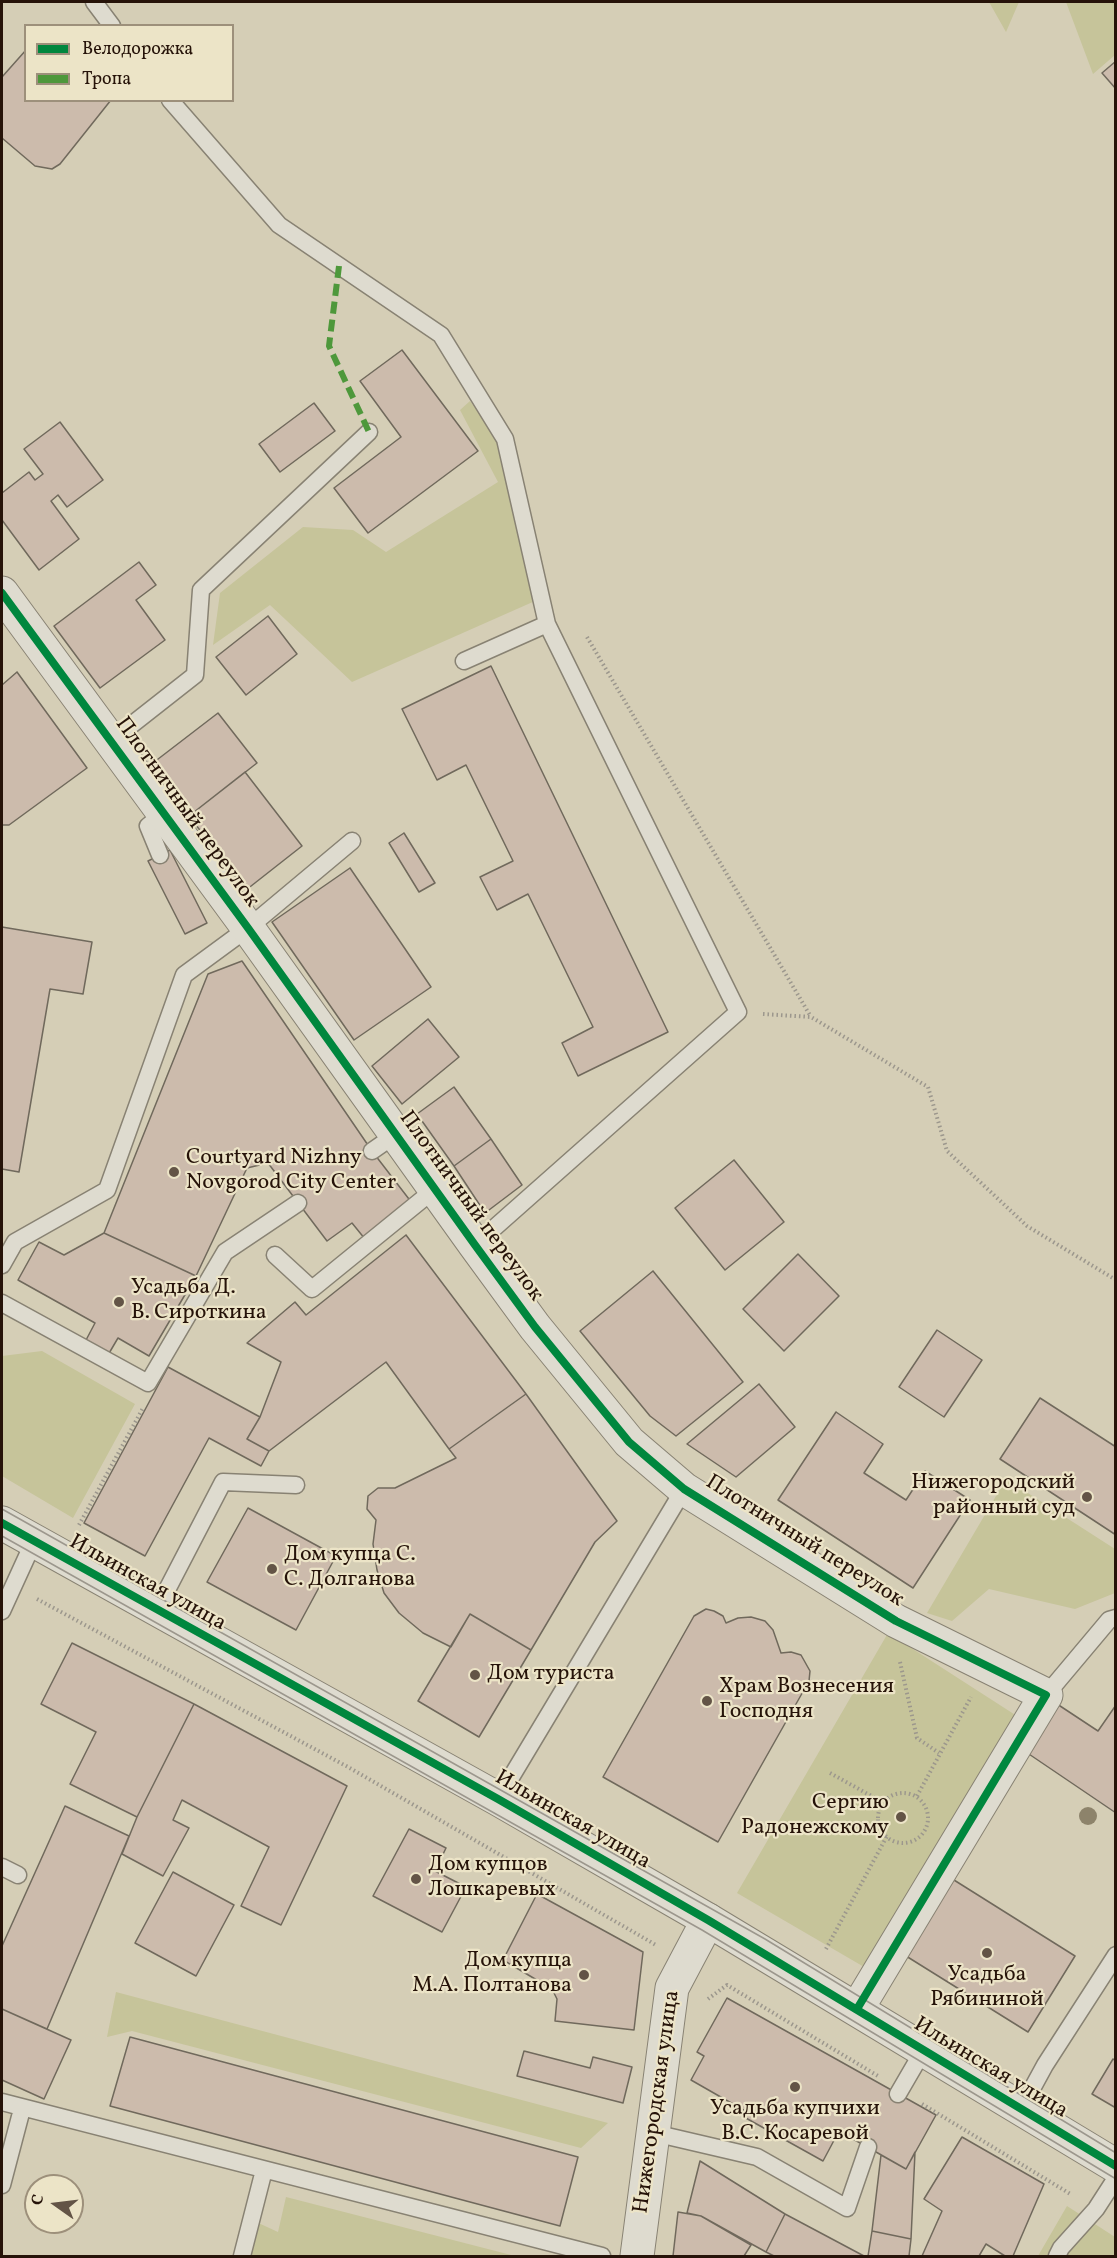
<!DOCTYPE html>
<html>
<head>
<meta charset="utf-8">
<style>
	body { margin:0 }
	#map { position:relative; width:1117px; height:2258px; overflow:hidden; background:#d5ceb6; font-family:Vollkorn,serif }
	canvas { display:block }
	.frame { position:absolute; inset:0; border:3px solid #261309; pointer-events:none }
	.legend { position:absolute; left:24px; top:24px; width:210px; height:78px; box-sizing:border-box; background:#ece4c7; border:2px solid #9d907b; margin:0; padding:8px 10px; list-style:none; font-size:18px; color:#261309 }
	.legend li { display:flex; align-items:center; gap:12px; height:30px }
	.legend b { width:30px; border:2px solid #9d907b }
	.north { position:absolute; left:24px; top:2174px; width:60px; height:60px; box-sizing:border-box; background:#ece4c7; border:2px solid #9d907b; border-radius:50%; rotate:284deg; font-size:16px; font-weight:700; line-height:24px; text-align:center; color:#261309 }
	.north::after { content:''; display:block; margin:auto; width:21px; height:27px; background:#635446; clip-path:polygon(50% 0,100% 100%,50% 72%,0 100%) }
</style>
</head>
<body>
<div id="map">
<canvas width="1117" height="2258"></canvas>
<div class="frame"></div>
<ul class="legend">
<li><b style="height:8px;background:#00873e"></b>Велодорожка</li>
<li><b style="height:8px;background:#4e983b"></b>Тропа</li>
</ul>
<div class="north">С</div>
</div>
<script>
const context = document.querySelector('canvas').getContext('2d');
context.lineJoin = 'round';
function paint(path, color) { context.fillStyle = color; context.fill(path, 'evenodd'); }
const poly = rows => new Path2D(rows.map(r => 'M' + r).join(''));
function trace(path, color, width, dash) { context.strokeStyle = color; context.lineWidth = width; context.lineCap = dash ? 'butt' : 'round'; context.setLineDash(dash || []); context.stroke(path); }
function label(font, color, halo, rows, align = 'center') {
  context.font = font + ' Vollkorn,serif'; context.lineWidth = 4.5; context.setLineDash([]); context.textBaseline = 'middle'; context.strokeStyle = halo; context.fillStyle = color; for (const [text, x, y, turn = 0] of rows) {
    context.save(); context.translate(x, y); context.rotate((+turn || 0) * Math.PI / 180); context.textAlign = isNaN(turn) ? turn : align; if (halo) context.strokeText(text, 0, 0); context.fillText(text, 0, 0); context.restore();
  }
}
paint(poly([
	[989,2,1019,2,1006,32],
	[1066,2,1115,2,1115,55,1093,74],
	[470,401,498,440,535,601,352,682,270,605,213,645,220,593,303,527,353,530,386,552,498,482,460,410],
	[42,1351,135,1404,73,1518,2,1476,2,1356],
	[1006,1479,1115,1549,1115,1593,1075,1609,989,1589,952,1621,927,1613],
	[888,1633,1020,1718,871,1971,737,1893],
	[116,1992,608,2123,581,2148,132,2031,107,2037],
	[286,2197,515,2256,252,2256,250,2246,254,2221,278,2232],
	[1067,2206,1115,2237,1115,2256,1038,2256]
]), '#c6c49a');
const building = poly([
	[26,50,26,100,111,100,60,164,52,169,35,166,2,138,2,77,26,50],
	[1116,61,1116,89,1102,73,1116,61],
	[402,350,478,451,368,533,334,488,401,437,360,381,402,350],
	[314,403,335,431,280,472,259,444,314,403],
	[60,422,103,480,67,507,58,495,51,501,79,539,39,570,2,520,2,493,29,472,35,480,43,474,24,449,60,422],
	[139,562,156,585,136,600,165,640,100,688,54,626,139,562],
	[268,616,297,654,246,695,216,657,268,616],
	[491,666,668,1032,578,1076,562,1043,593,1027,528,894,497,910,480,877,513,861,466,765,437,780,402,709,491,666],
	[17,672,87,768,9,825,2,825,2,685,17,672],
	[218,713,257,763,189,816,149,766,218,713],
	[245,772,302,846,246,890,189,816,245,772],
	[404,833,435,883,419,892,389,843,404,833],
	[170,850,207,923,185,934,148,861,170,850],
	[350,868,431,987,354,1040,272,922,350,868],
	[2,927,92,942,83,994,50,989,19,1172,2,1169,2,927],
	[242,961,372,1151,412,1203,365,1239,352,1223,327,1241,268,1163,247,1168,196,1276,104,1233,208,974,242,961],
	[428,1019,459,1057,402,1104,372,1066,428,1019],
	[454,1087,491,1139,454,1166,417,1114,454,1087],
	[491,1139,522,1185,485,1213,454,1166,491,1139],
	[734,1160,784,1222,725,1270,675,1208,734,1160],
	[104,1233,196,1276,149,1356,118,1338,108,1355,85,1342,95,1323,18,1280,39,1242,64,1255,104,1233],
	[406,1235,526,1394,449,1449,386,1362,269,1451,247,1439,260,1417,281,1362,247,1343,295,1302,306,1315,406,1235],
	[798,1254,839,1296,784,1351,743,1309,798,1254],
	[653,1271,743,1382,676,1436,650,1416,580,1331,653,1271],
	[937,1330,982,1360,944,1417,899,1387,937,1330],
	[168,1367,260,1417,247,1439,269,1451,261,1466,209,1438,145,1556,84,1523,168,1367],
	[759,1384,795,1427,736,1477,687,1444,759,1384],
	[526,1394,617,1521,595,1542,531,1650,470,1614,451,1647,423,1633,399,1613,384,1593,377,1570,373,1544,376,1520,367,1509,368,1496,378,1488,395,1488,456,1458,449,1449,526,1394],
	[1040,1398,1116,1447,1116,1535,1000,1459,1040,1398],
	[836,1412,883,1444,864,1473,906,1500,925,1471,970,1500,913,1588,778,1500,836,1412],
	[248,1508,336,1556,296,1630,207,1582,248,1508],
	[706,1609,714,1611,723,1616,726,1623,738,1618,751,1617,765,1621,773,1630,781,1653,791,1652,801,1655,810,1671,809,1681,718,1842,603,1777,694,1616,706,1609],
	[470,1614,531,1650,479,1737,418,1701,470,1614],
	[72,1643,194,1704,137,1817,70,1784,96,1732,41,1704,72,1643],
	[1051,1700,1098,1731,1116,1705,1116,1813,1020,1748,1051,1700],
	[194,1704,347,1786,281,1925,241,1906,269,1847,182,1800,173,1820,189,1828,163,1876,122,1854,137,1817,194,1704],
	[65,1806,129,1836,47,2029,2,2009,2,1946,65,1806],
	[409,1829,446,1848,435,1871,466,1887,442,1932,373,1896,409,1829],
	[173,1872,234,1905,196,1976,135,1943,173,1872],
	[946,1875,1075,1956,1028,2032,898,1951,946,1875],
	[537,1894,643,1952,634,2030,555,2021,557,1999,552,1989,503,1960,537,1894],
	[727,1998,936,2115,906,2169,839,2131,823,2161,744,2117,747,2112,691,2080,704,2056,697,2052,727,1998],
	[2,2009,71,2040,44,2099,2,2080,2,2009],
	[130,2037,578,2157,560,2226,110,2106,130,2037],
	[524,2051,590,2068,593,2057,632,2067,623,2103,517,2076,524,2051],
	[1113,2059,1116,2061,1116,2108,1092,2094,1113,2059],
	[962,2137,1044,2184,1013,2256,1005,2256,986,2244,979,2256,922,2256,942,2211,924,2199,962,2137],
	[915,2152,911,2239,872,2231,881,2155,906,2169,915,2152],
	[700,2161,785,2214,766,2252,701,2216,687,2213,700,2161],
	[678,2212,701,2216,751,2245,744,2256,673,2256,678,2212],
	[785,2214,864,2256,774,2256,766,2252,785,2214],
	[872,2231,911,2239,909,2256,868,2256,872,2231]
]);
paint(building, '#ccbbac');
trace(building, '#70695c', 1.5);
const service = poly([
	[94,2,112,26],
	[170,100,279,225,441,335,505,439,547,624],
	[464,661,547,624,738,1012,475,1245],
	[111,741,195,675,201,590,369,432],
	[160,855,148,826,164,813],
	[372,1151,395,1135],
	[275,1255,312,1289,435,1189],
	[2,1265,15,1242,107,1190,184,975,248,928,352,841],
	[2,1303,148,1383,225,1252,298,1203],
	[2,1611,34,1541],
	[156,1611,223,1482,296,1485],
	[1046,1695,1109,1620,1116,1618],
	[498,1799,684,1489],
	[2,1867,18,1875],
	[898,2094,923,2051],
	[2,2102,602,2256],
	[1021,2109,1045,2065,1116,1955],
	[654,2133,757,2157,847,2208,868,2147],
	[2,2185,22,2109],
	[242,2256,264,2170],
	[1057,2256,1061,2248,1096,2209,1116,2178]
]);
const minor = poly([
	[2,593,248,928,475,1245,535,1327,629,1442,684,1489,896,1621,1046,1695,857,2009],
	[637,2256,672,1988,708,1920]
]);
const tertiary = poly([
	[2,1523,498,1799,708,1920,1116,2166]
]);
trace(service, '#888273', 19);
trace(minor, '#888273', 35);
trace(tertiary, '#888273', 35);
trace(poly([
	[587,637,811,1017],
	[763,1014,811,1017,928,1087,947,1151,1027,1226,1116,1280],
	[79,1525,143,1408],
	[37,1599,348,1767,656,1945],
	[900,1662,917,1738,939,1753],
	[830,1773,884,1803],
	'878 1818a25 25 0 1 1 50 0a25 25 0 1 1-50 0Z',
	[917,1796,971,1697],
	[826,1949,887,1836],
	[708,1999,727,1985,878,2076],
	[922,2104,1072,2195]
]), '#9c978d', 4, [1.5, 3]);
trace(service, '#dedbcf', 16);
trace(minor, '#dedbcf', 33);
trace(tertiary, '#dedbcf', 33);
trace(poly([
	[2,1509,765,1939,1116,2153],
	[2,1536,702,1930,1116,2179]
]), '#9c978d', 1.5);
trace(poly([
	[339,266,329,346,369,432]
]), '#4e983b', 6, [12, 6]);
trace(poly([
	[2,593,248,928,475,1245,535,1327,629,1442,684,1489,896,1621,1046,1695,857,2009],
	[2,1523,498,1799,708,1920,1116,2166]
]), '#00873e', 8);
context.fillStyle = '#8d836b';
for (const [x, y] of [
	[1088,1816]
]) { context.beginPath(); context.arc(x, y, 9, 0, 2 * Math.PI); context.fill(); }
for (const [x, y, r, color] of [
	[174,1172,6,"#635446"],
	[119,1302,6,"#635446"],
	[1087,1497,6,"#635446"],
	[272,1569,6,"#635446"],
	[475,1675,6,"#635446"],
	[707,1701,6,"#635446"],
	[901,1817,6,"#635446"],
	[416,1879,6,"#635446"],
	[987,1953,6,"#635446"],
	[584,1975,6,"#635446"],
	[795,2087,6,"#635446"]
]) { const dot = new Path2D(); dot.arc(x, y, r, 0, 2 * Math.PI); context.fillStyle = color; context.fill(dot); trace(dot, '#ece4c7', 2); }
label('22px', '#261309', '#ece4c7', [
	["Плотничный переулок",186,813,54],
	["Плотничный переулок",470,1207,54],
	["Плотничный переулок",804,1542,32],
	["Ильинская улица",147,1584,29],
	["Ильинская улица",572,1821,30],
	["Ильинская улица",990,2069,31],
	["Нижегородская улица",658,2102,-82]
]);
label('22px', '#261309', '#ece4c7', [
	["Courtyard Nizhny",186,1159],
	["Novgorod City Center",186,1184],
	["Усадьба Д.",131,1289],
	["В. Сироткина",131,1314],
	["Нижегородский",1075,1484,"right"],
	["районный суд",1075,1509,"right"],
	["Дом купца С.",284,1556],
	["С. Долганова",284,1581],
	["Дом туриста",487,1675],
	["Храм Вознесения",719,1688],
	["Господня",719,1713],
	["Сергию",889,1804,"right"],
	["Радонежскому",889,1829,"right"],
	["Дом купцов",428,1866],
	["Лошкаревых",428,1891],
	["Дом купца",572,1962,"right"],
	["М.А. Полтанова",572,1987,"right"],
	["Усадьба",987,1976,"center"],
	["Рябининой",987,2001,"center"],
	["Усадьба купчихи",795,2110,"center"],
	["В.С. Косаревой",795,2135,"center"]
], 'left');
</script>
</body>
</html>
